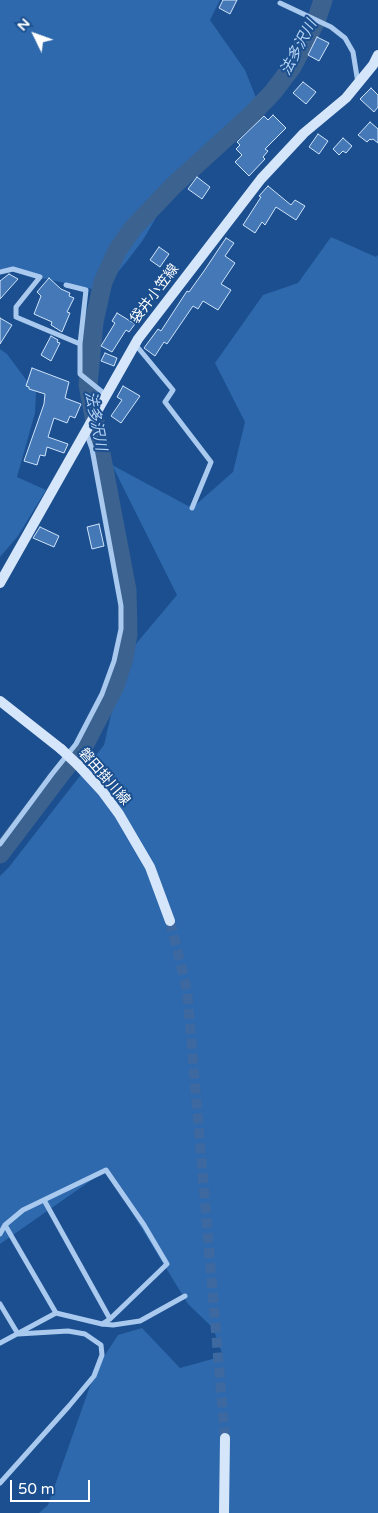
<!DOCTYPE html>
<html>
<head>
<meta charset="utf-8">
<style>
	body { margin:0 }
	#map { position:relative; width:378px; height:1513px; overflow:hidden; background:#1b4f8f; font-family:"Varela Round",sans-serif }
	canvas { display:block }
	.north { position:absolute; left:10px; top:10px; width:50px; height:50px; -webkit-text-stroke:4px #1b4f8f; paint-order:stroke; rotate:312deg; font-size:14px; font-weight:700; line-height:20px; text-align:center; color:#fff }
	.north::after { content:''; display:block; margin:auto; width:18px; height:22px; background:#fff; clip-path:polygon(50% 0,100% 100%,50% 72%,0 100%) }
	.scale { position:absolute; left:10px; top:1480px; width:80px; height:22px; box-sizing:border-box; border:2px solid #fff; border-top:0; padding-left:6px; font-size:15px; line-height:18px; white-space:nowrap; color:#fff; -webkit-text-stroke:4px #1b4f8f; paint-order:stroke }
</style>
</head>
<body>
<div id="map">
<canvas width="378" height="1513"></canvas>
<div class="north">N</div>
<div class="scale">50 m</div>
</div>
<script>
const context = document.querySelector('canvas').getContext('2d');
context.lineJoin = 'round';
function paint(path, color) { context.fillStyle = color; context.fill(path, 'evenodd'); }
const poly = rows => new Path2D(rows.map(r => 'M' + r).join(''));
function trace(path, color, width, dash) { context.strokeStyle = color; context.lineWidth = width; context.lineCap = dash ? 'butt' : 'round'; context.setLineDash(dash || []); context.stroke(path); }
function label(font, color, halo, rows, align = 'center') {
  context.font = font + ' "Varela Round","Noto Sans JP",sans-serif'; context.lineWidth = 4; context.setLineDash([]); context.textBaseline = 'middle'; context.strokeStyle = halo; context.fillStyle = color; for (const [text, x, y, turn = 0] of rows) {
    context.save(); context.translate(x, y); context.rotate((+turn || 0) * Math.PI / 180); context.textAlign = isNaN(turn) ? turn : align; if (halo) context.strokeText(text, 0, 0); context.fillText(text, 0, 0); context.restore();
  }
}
paint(poly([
	[0,0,220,0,210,20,245,70,257,100,173,180,157,216,143,240,127,261,104,289,92,289,0,269],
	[331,237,376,257,378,255,378,1513,39,1513,48,1505,96,1369,118,1335,142,1328,180,1368,223,1356,213,1328,188,1304,106,1170,0,1244,0,876,9,867,104,745,124,658,177,595,112,465,192,508,233,472,245,422,215,363,263,295,298,283],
	[0,349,7,354,36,393,35,413,17,477,46,490,18,536,0,557]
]), '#2e69ad');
trace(poly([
	[0,854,63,771,84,746,115,686,124,658,128,634,127,590,88,385,94,322,103,282,117,251,133,228,174,185,251,115,273,92,292,67,316,21,323,0]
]), '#3c6290', 19);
const building = poly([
	[223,0,237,0,230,14,219,8,223,0],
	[317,37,329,43,319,61,308,55,317,37],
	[303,82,316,92,306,104,293,93,303,82],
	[371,88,378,95,378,107,374,112,360,99,371,88],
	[273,115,286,128,265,149,268,151,263,157,265,159,249,176,235,162,242,155,236,149,240,145,237,142,264,116,268,120,273,115],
	[370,122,378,129,378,143,373,139,371,140,370,139,367,142,358,135,370,122],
	[318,134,328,141,319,154,309,147,318,134],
	[343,138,352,146,346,153,343,151,339,155,333,149,343,138],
	[197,177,210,187,202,199,188,189,197,177],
	[268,186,291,205,295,200,305,206,296,220,276,207,265,225,262,222,255,233,243,225,261,197,259,196,268,186],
	[226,238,234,243,225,256,235,263,221,284,231,290,218,310,203,301,198,309,193,306,167,344,164,342,155,356,144,348,158,329,161,331,187,291,189,292,204,271,226,238],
	[159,247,169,254,160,267,150,260,159,247],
	[9,274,18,279,0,299,0,281,9,274],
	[49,278,61,289,70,293,69,296,74,298,67,312,70,313,62,332,51,325,52,322,34,314,41,296,37,292,49,278],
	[117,313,135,324,129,332,126,330,112,352,101,346,115,323,112,321,117,313],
	[0,318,12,325,0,344,0,318],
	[51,336,58,340,57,342,60,343,51,361,41,355,51,336],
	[105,353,117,358,114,366,101,361,105,353],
	[32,368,69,382,65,398,81,404,75,418,70,416,67,423,54,418,48,437,68,444,64,453,47,447,45,456,40,455,37,465,24,461,44,404,45,394,29,389,29,387,26,386,32,368],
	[123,386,140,396,121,423,111,416,122,400,117,397,123,386],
	[99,524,104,546,92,549,87,527,99,524],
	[40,527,59,536,54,547,33,538,40,527]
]);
paint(building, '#4478b7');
trace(building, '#cfe3fa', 1);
trace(poly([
	[170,921,187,990,225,1438]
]), '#3d69a0', 10, [10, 5]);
trace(poly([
	[280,3,331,27,345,38,353,52,358,83],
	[0,272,13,269,40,277,16,307,16,317,80,344],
	[66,285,86,290,80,344,80,374,106,395],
	[135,344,173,390,165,402,211,462,192,508],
	[0,844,52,774,76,744,102,694,114,661,121,629,121,606,92,449,86,432],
	[44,1200,110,1319],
	[5,1225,56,1313],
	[0,1234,5,1225,23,1210,106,1170,144,1225,167,1264,110,1319,102,1324],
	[0,1304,18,1334,68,1331,85,1334,101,1345,102,1355,94,1376,69,1406,0,1483],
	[0,1343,56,1313,102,1324,113,1325,140,1321,185,1296]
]), '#a9c9ee', 5);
trace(poly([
	[0,583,138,339,261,179,304,133,346,98,373,65,378,55],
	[0,701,61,749],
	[78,765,102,791,119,814,150,867,170,921],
	[224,1513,225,1438]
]), '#d6e6fa', 10);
trace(poly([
	[61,749,78,765]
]), '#d6e6fa', 10);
label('14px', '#fff', '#1b4f8f', [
	["袋井小笠線",155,294,-53],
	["磐田掛川線",104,777,49]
]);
label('italic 15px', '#b5d3f5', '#1b4f8f', [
	["法多沢川",299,48,-62],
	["法多沢川",95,421,79]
]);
</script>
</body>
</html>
